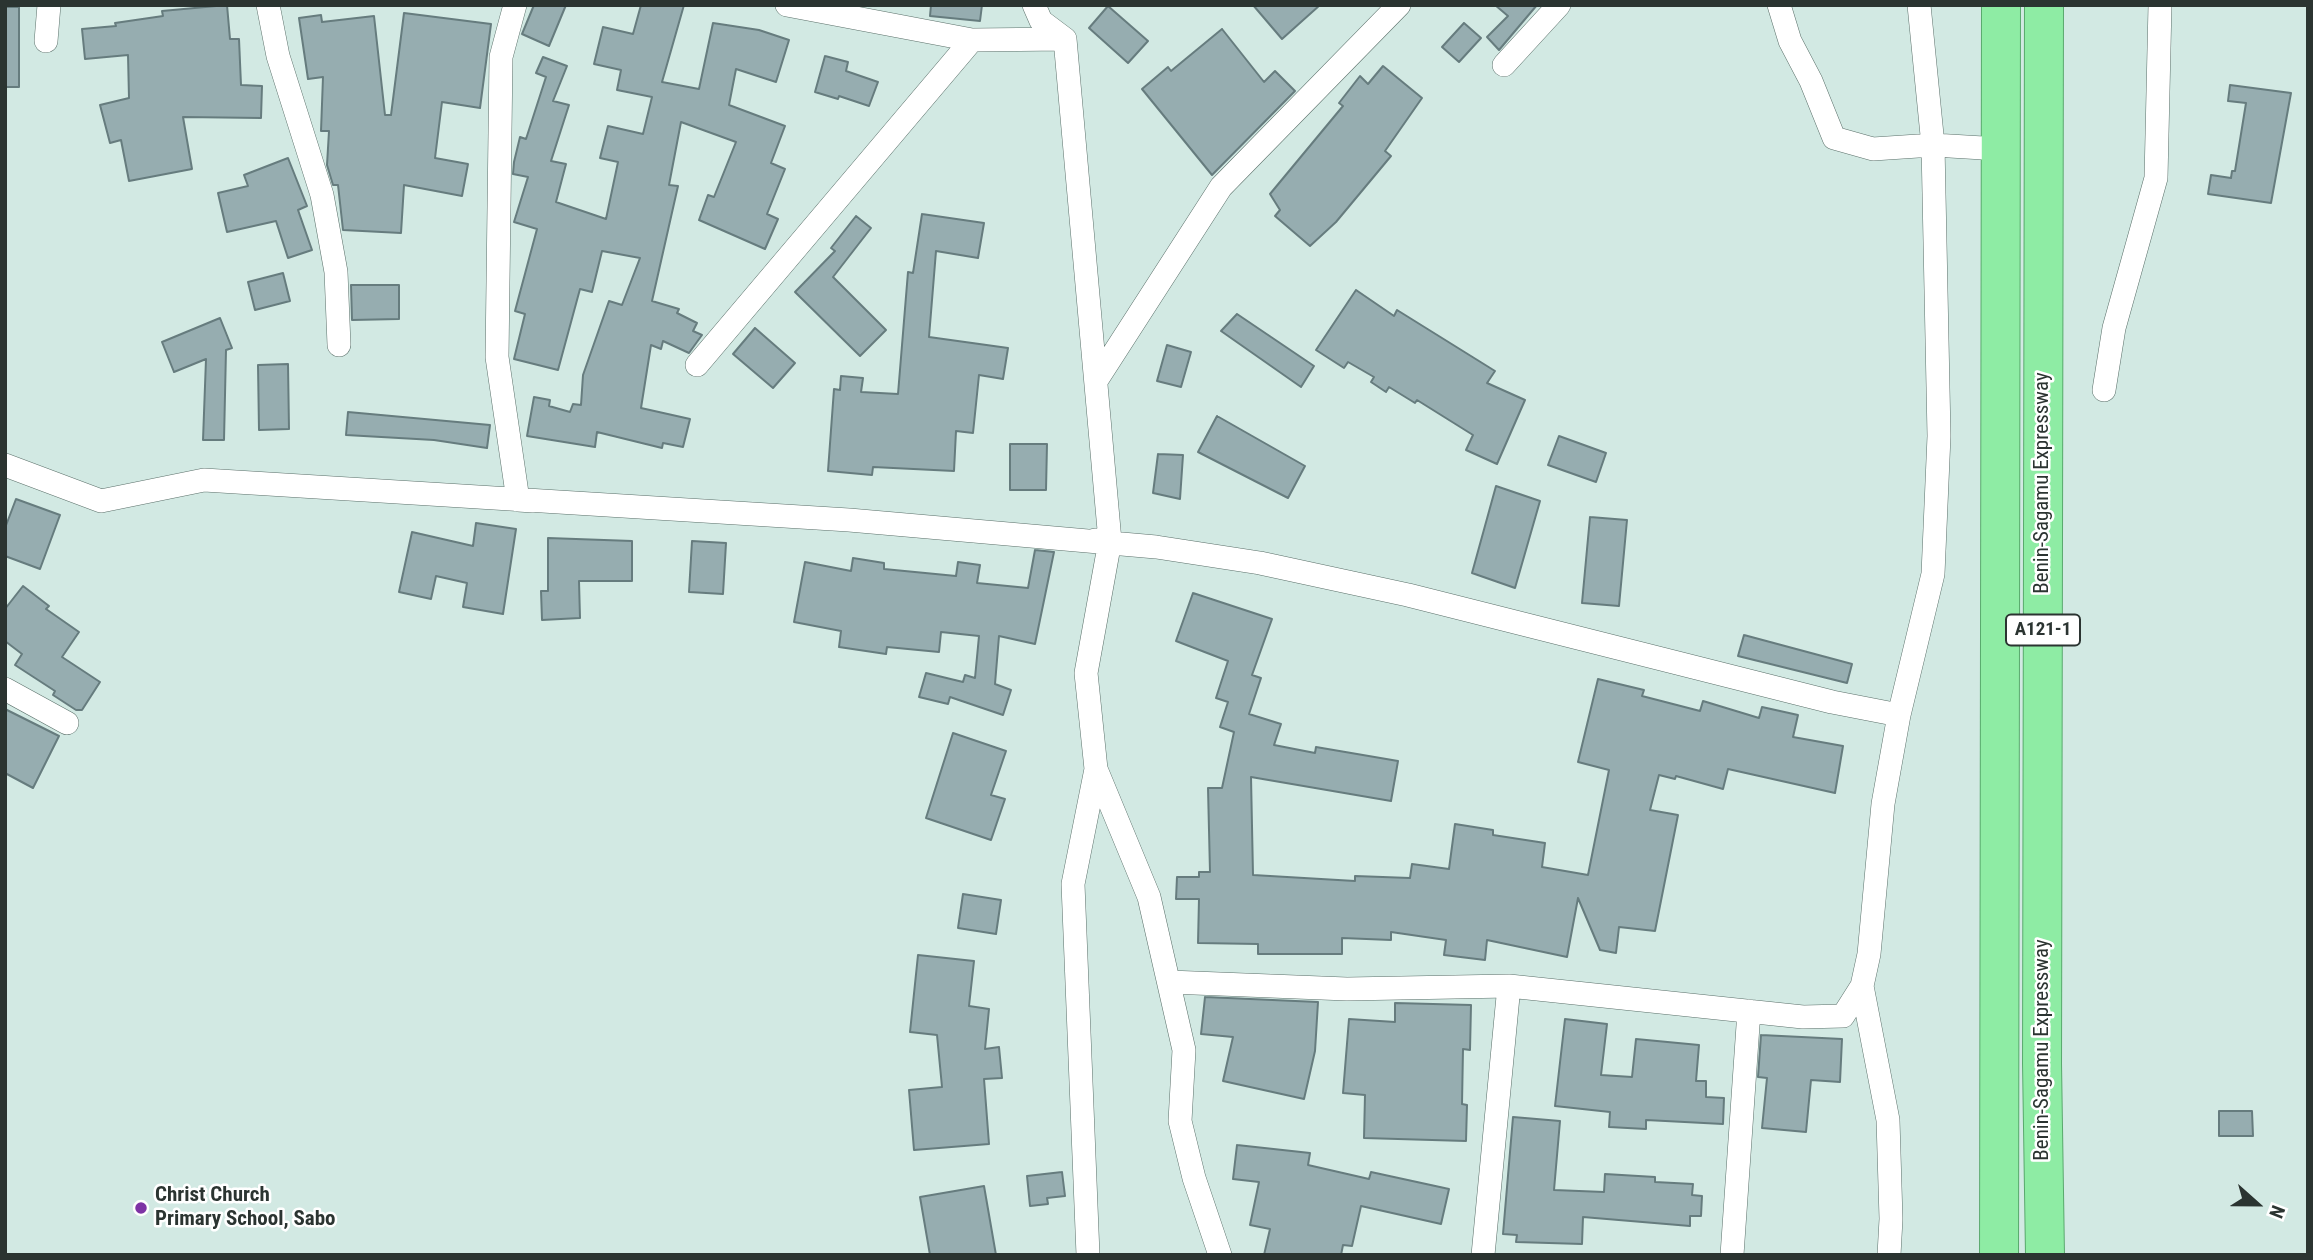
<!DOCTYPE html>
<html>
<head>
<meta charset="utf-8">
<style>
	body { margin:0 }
	#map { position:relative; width:2313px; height:1260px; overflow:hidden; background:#d2e9e3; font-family:"Roboto Condensed",sans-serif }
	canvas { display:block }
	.frame { position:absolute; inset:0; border:7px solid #2b3431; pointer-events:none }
	.north { position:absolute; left:2222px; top:1169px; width:70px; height:70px; -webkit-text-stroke:5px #fff; paint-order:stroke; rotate:111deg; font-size:19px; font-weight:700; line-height:28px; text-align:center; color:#2b3431 }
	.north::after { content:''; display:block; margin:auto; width:24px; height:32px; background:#2b3431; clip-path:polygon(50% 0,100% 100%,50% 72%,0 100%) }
</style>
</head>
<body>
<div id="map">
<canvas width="2313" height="1260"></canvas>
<div class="frame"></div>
<div class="north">N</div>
</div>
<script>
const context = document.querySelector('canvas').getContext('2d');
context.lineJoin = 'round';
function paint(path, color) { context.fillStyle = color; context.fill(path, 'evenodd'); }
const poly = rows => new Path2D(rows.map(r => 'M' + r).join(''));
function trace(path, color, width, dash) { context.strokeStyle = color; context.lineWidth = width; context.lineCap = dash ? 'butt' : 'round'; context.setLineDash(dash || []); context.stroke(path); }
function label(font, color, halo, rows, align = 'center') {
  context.font = font + ' "Roboto Condensed",sans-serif'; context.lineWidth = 5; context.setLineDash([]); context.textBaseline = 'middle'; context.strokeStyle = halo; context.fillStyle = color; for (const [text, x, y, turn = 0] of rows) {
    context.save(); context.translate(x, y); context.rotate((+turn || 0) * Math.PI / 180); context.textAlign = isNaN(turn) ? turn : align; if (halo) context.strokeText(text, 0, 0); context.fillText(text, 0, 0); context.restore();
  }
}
const building = poly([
	[227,5,230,39,239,39,241,85,262,86,261,118,183,117,192,169,129,181,121,140,110,143,100,105,129,98,128,55,85,59,82,29,116,26,115,23,163,16,162,11,227,5],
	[534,5,566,5,549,46,522,34,534,5],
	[641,5,684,5,662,82,699,89,713,23,759,30,789,40,776,82,736,69,729,105,785,126,771,163,785,169,767,214,778,219,765,249,699,220,708,195,714,197,736,142,681,122,669,185,678,186,652,301,679,309,677,313,697,323,693,331,702,335,689,353,663,341,661,349,651,345,641,408,690,419,683,447,663,443,662,448,597,432,595,447,527,436,534,397,550,400,549,406,570,412,573,404,581,405,583,375,609,301,622,305,640,258,602,251,592,292,580,289,558,370,514,359,525,314,515,311,537,229,514,222,528,177,513,174,514,162,520,137,526,139,546,77,536,73,543,57,567,66,553,101,569,105,551,161,566,164,556,202,606,219,618,162,600,158,608,126,643,134,652,97,617,90,621,70,594,64,603,27,633,34,641,5],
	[931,5,982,5,980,21,930,16,931,5],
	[1253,5,1320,5,1282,39,1253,5],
	[1495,5,1537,5,1499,50,1487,37,1508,16,1495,5],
	[1108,6,1148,41,1128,63,1089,28,1108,6],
	[5,7,19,7,19,87,5,87,5,7],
	[404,13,491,24,480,108,442,102,435,158,468,164,462,196,404,185,401,233,343,230,338,185,333,185,327,165,329,131,321,131,323,77,308,79,299,18,321,15,322,22,374,16,385,115,391,115,404,13],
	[1464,23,1481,38,1459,62,1442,47,1464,23],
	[1222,29,1264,82,1275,71,1295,91,1212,175,1142,89,1168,67,1171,71,1222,29],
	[825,56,848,62,846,71,878,82,869,106,839,96,838,99,815,92,825,56],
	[1383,66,1422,98,1385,151,1391,156,1336,222,1310,246,1275,216,1280,210,1270,194,1343,106,1339,103,1360,76,1368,84,1383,66],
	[2230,85,2291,93,2271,203,2208,194,2211,175,2231,178,2232,171,2235,171,2246,103,2228,101,2230,85],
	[288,158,307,206,298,210,312,250,288,258,276,221,227,232,218,193,248,186,244,175,288,158],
	[922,214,984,223,978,258,936,251,929,337,1008,348,1003,379,979,375,973,433,956,431,954,471,873,467,872,475,828,471,834,389,840,390,841,376,863,378,861,392,898,394,908,272,913,273,922,214],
	[856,216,871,228,833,277,886,330,860,356,795,292,835,251,831,248,856,216],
	[283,273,290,301,255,310,248,282,283,273],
	[351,285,399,285,399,319,352,320,351,285],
	[1356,290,1394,316,1397,310,1495,371,1487,383,1525,400,1497,464,1466,450,1473,435,1417,400,1415,403,1389,387,1386,392,1371,382,1374,377,1348,362,1344,368,1316,350,1356,290],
	[1237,314,1314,366,1301,387,1221,331,1237,314],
	[220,318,232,348,226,350,224,440,203,440,206,359,174,372,162,342,220,318],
	[755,328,795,363,773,388,733,354,755,328],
	[1167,345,1191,352,1181,387,1157,381,1167,345],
	[288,364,289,429,259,430,258,365,288,364],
	[348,412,490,425,487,448,434,440,346,435,348,412],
	[1217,416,1305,466,1288,498,1198,452,1217,416],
	[1559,436,1606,453,1596,482,1548,465,1559,436],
	[1010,444,1047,444,1046,490,1010,490,1010,444],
	[1158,454,1183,455,1180,499,1153,493,1158,454],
	[1496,486,1540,501,1515,588,1472,573,1496,486],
	[16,499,60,515,40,569,5,556,5,528,16,499],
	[1590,517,1627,520,1619,606,1582,603,1590,517],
	[476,523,516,529,503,614,463,607,467,583,436,576,431,599,399,592,412,532,473,546,476,523],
	[548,538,632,541,632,581,579,581,580,618,542,620,541,591,548,591,548,538],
	[692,541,726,543,723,594,689,592,692,541],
	[1035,550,1054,552,1035,644,999,636,995,684,1011,690,1003,715,950,697,948,704,919,697,926,673,963,682,965,675,975,678,979,636,941,632,939,652,887,647,886,654,839,647,841,631,794,622,805,562,851,571,853,558,884,563,884,569,956,576,958,562,980,565,977,583,1028,588,1035,550],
	[23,586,49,606,46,609,79,632,62,657,100,682,82,710,76,710,53,695,55,691,15,665,22,654,5,641,5,609,23,586],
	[1193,593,1272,619,1252,675,1261,678,1249,714,1281,724,1274,745,1315,753,1316,747,1398,761,1391,801,1251,777,1253,875,1355,881,1355,876,1410,878,1412,864,1449,869,1455,824,1493,830,1493,835,1545,843,1542,867,1588,875,1609,770,1578,762,1598,679,1644,690,1642,696,1700,711,1703,701,1759,718,1762,707,1798,715,1793,737,1843,746,1835,793,1728,769,1723,789,1676,776,1675,779,1659,775,1650,810,1678,815,1655,931,1619,927,1616,953,1600,950,1578,898,1567,957,1487,940,1485,960,1444,955,1446,940,1391,932,1391,940,1342,938,1342,954,1258,954,1258,944,1198,943,1199,899,1176,899,1177,877,1199,877,1199,872,1210,872,1208,788,1222,788,1234,732,1220,727,1228,702,1216,698,1228,661,1176,641,1193,593],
	[1744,635,1852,664,1847,683,1738,656,1744,635],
	[5,709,59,736,33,788,5,773,5,709],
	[953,733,1006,751,991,795,1005,799,991,840,926,818,953,733],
	[963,894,1001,900,996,934,958,928,963,894],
	[918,955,974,961,969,1006,989,1009,985,1049,999,1047,1002,1078,984,1079,989,1144,914,1150,909,1090,942,1087,937,1035,910,1032,918,955],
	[1205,997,1318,1002,1315,1051,1304,1099,1223,1081,1233,1037,1201,1034,1205,997],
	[1395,1003,1471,1005,1470,1050,1463,1049,1462,1104,1467,1105,1466,1141,1364,1138,1365,1095,1343,1093,1349,1019,1395,1022,1395,1003],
	[1565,1019,1607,1024,1601,1075,1632,1077,1636,1039,1699,1045,1696,1081,1706,1081,1706,1097,1724,1098,1723,1124,1646,1120,1646,1129,1609,1127,1610,1112,1555,1106,1565,1019],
	[1761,1035,1842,1039,1840,1082,1811,1080,1806,1132,1762,1128,1767,1078,1758,1077,1761,1035],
	[2219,1111,2252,1111,2253,1136,2219,1136,2219,1111],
	[1513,1117,1560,1121,1554,1190,1604,1192,1605,1174,1655,1177,1655,1182,1693,1184,1692,1195,1702,1196,1701,1216,1690,1216,1690,1226,1583,1217,1582,1244,1516,1242,1517,1235,1503,1234,1513,1117],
	[1237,1145,1310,1153,1308,1165,1369,1179,1371,1172,1449,1189,1441,1224,1361,1206,1352,1246,1343,1245,1341,1255,1264,1255,1270,1229,1250,1225,1259,1182,1233,1179,1237,1145],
	[1062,1172,1065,1196,1047,1198,1048,1204,1030,1206,1027,1176,1062,1172],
	[984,1186,996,1255,930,1255,920,1197,984,1186]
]);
paint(building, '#96adb0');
trace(building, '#667c7e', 2);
const minor = poly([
	[268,5,278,56,322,195,336,272,339,345],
	[515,5,501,57,497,357,518,500,533,501],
	[787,5,972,40,1065,39],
	[1034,5,1041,21,1065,39,1110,541,1095,540],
	[1779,5,1790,41,1811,81,1834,138,1873,149,1933,145,2000,149],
	[46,41,49,5],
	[1504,65,1559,5],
	[697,365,972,40],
	[1096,381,1221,187,1399,5],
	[2104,390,2114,328,2156,178,2160,5],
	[5,465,101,501,204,480,849,520,1156,547,1260,563,1408,595,1832,702,1899,715],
	[5,689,67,723],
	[1096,769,1149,897,1184,1050,1180,1121,1194,1178,1220,1255],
	[1169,982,1347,989,1509,986,1803,1017,1843,1016,1862,986,1869,954,1883,804,1899,715,1933,574,1939,436,1933,145,1919,5],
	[1862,986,1888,1120,1891,1219,1889,1255],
	[1088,1255,1073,884,1096,769,1086,673,1110,541],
	[1483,1255,1509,986],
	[1732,1255,1749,1011]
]);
const trunk = poly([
	[2044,5,2042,1063,2045,1255],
	[1999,1255,2001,5]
]);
trace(minor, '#5b706a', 24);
trace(trunk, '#59a96d', 40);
trace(minor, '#fff', 23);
trace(trunk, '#8eeca4', 38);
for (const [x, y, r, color] of [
	[141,1208,7,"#7e33a5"]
]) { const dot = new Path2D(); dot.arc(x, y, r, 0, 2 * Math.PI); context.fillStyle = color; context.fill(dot); trace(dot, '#fff', 2.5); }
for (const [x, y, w] of [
	[2043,630,74]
]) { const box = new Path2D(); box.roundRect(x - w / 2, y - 15.5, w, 31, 5); context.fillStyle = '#fff'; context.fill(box); trace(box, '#2b3431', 2); }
label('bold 19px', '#2b3431', null, [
	["A121-1",2043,630]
]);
label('21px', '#2b3431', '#fff', [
	["Benin-Sagamu Expressway",2043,483,-90],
	["Benin-Sagamu Expressway",2043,1050,-90]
]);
label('bold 21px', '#2b3431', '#fff', [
	["Christ Church",155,1196],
	["Primary School, Sabo",155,1220]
], 'left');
</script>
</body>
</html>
